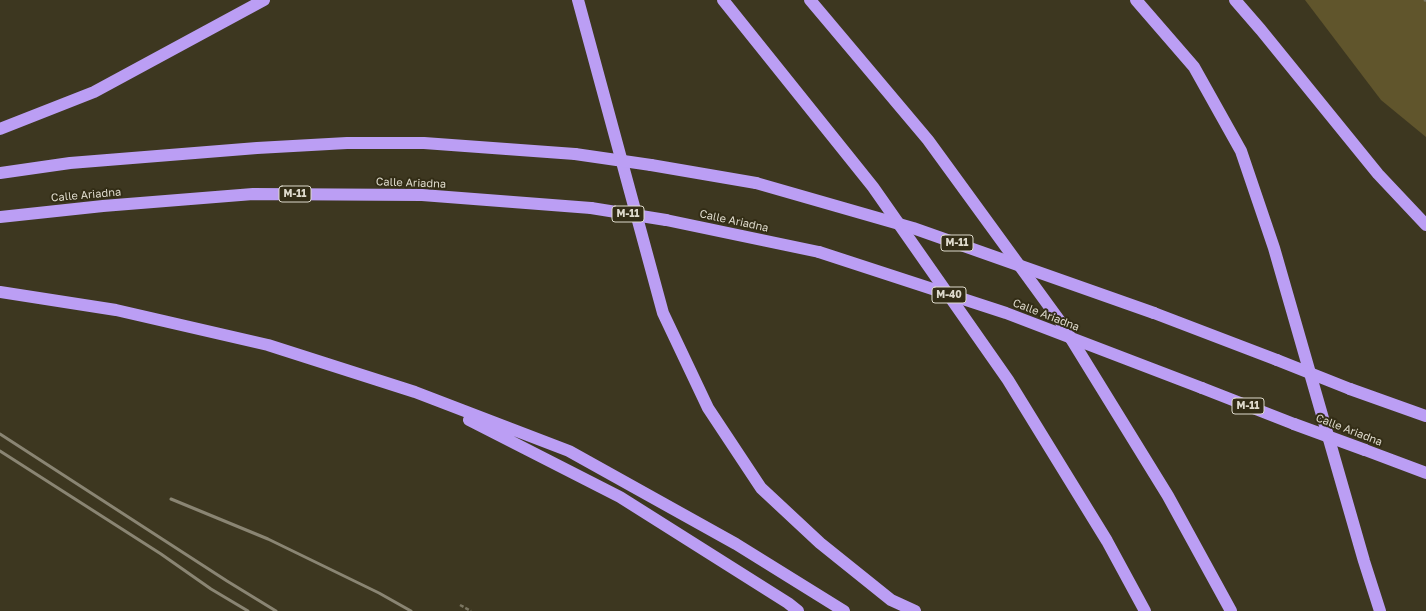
<!DOCTYPE html>
<html>
<head>
<meta charset="utf-8">
<style>
	body { margin:0 }
	canvas { display:block; background:#3d3720 }
</style>
</head>
<body>
<canvas width="1426" height="611"></canvas>
<script>
const context = document.querySelector('canvas').getContext('2d');
context.lineJoin = 'round';
function paint(path, color) { context.fillStyle = color; context.fill(path, 'evenodd'); }
const poly = rows => new Path2D(rows.map(r => 'M' + r).join(''));
function trace(path, color, width, dash) { context.strokeStyle = color; context.lineWidth = width; context.lineCap = dash ? 'butt' : 'round'; context.setLineDash(dash || []); context.stroke(path); }
function label(font, color, halo, rows, align = 'center') {
  context.font = font + ' "Golos Text",sans-serif'; context.lineWidth = 4; context.setLineDash([]); context.textBaseline = 'middle'; context.strokeStyle = halo; context.fillStyle = color; for (const [text, x, y, turn = 0] of rows) {
    context.save(); context.translate(x, y); context.rotate((+turn || 0) * Math.PI / 180); context.textAlign = isNaN(turn) ? turn : align; if (halo) context.strokeText(text, 0, 0); context.fillText(text, 0, 0); context.restore();
  }
}
paint(poly([
	[1305,0,1426,0,1426,137,1381,100]
]), '#60552c');
trace(poly([
	[1424,0,1426,1],
	[460,605,471,611]
]), '#7b7662', 2.5, [4, 2]);
trace(poly([
	[578,0,663,313,708,408,761,488,820,543,891,600,915,611],
	[723,0,873,187,1008,380,1107,541,1145,611],
	[810,0,928,140,1062,324,1168,496,1231,611],
	[1136,0,1194,67,1241,151,1274,248,1364,561,1380,611],
	[1235,0,1261,30,1378,174,1426,225],
	[0,129,94,92,264,0],
	[651,165,756,183],
	[0,173,70,163,257,148,347,143,424,143,575,154],
	[0,217,103,206,253,194,422,195,591,208],
	[666,220,819,252],
	[0,292,116,310,268,345,415,392,569,451,736,544,844,611],
	[1154,313,1277,360],
	[1202,388,1294,424],
	[1350,389,1426,416],
	[469,420,620,497,788,603,798,611],
	[1365,450,1426,473]
]), '#bb9ef4', 12);
trace(poly([
	[0,434,227,581,276,611],
	[0,451,161,554,211,589,248,611],
	[171,499,268,539,379,593,411,611]
]), '#8a8573', 3);
trace(poly([
	[575,154,651,165],
	[756,183,913,228,1154,313],
	[591,208,666,220],
	[819,252,1006,313,1202,388],
	[1277,360,1350,389],
	[1294,424,1365,450]
]), '#bb9ef4', 12);
for (const [x, y, w] of [
	[295,194,32],
	[628,214,32],
	[957,243,32],
	[949,295,34],
	[1248,406,32]
]) { const box = new Path2D(); box.roundRect(x - w / 2, y - 8, w, 16, 3); context.fillStyle = '#332d16'; context.fill(box); trace(box, '#dedacc', 1); }
label('bold 10px', '#dedacc', null, [
	["M-11",295,194],
	["M-11",628,214],
	["M-11",957,243],
	["M-40",949,295],
	["M-11",1248,406]
]);
label('11px', '#dedacc', '#332d16', [
	["Calle Ariadna",411,183,2],
	["Calle Ariadna",86,195,-5],
	["Calle Ariadna",734,221,12],
	["Calle Ariadna",1046,315,21],
	["Calle Ariadna",1349,430,21]
]);
</script>
</body>
</html>
